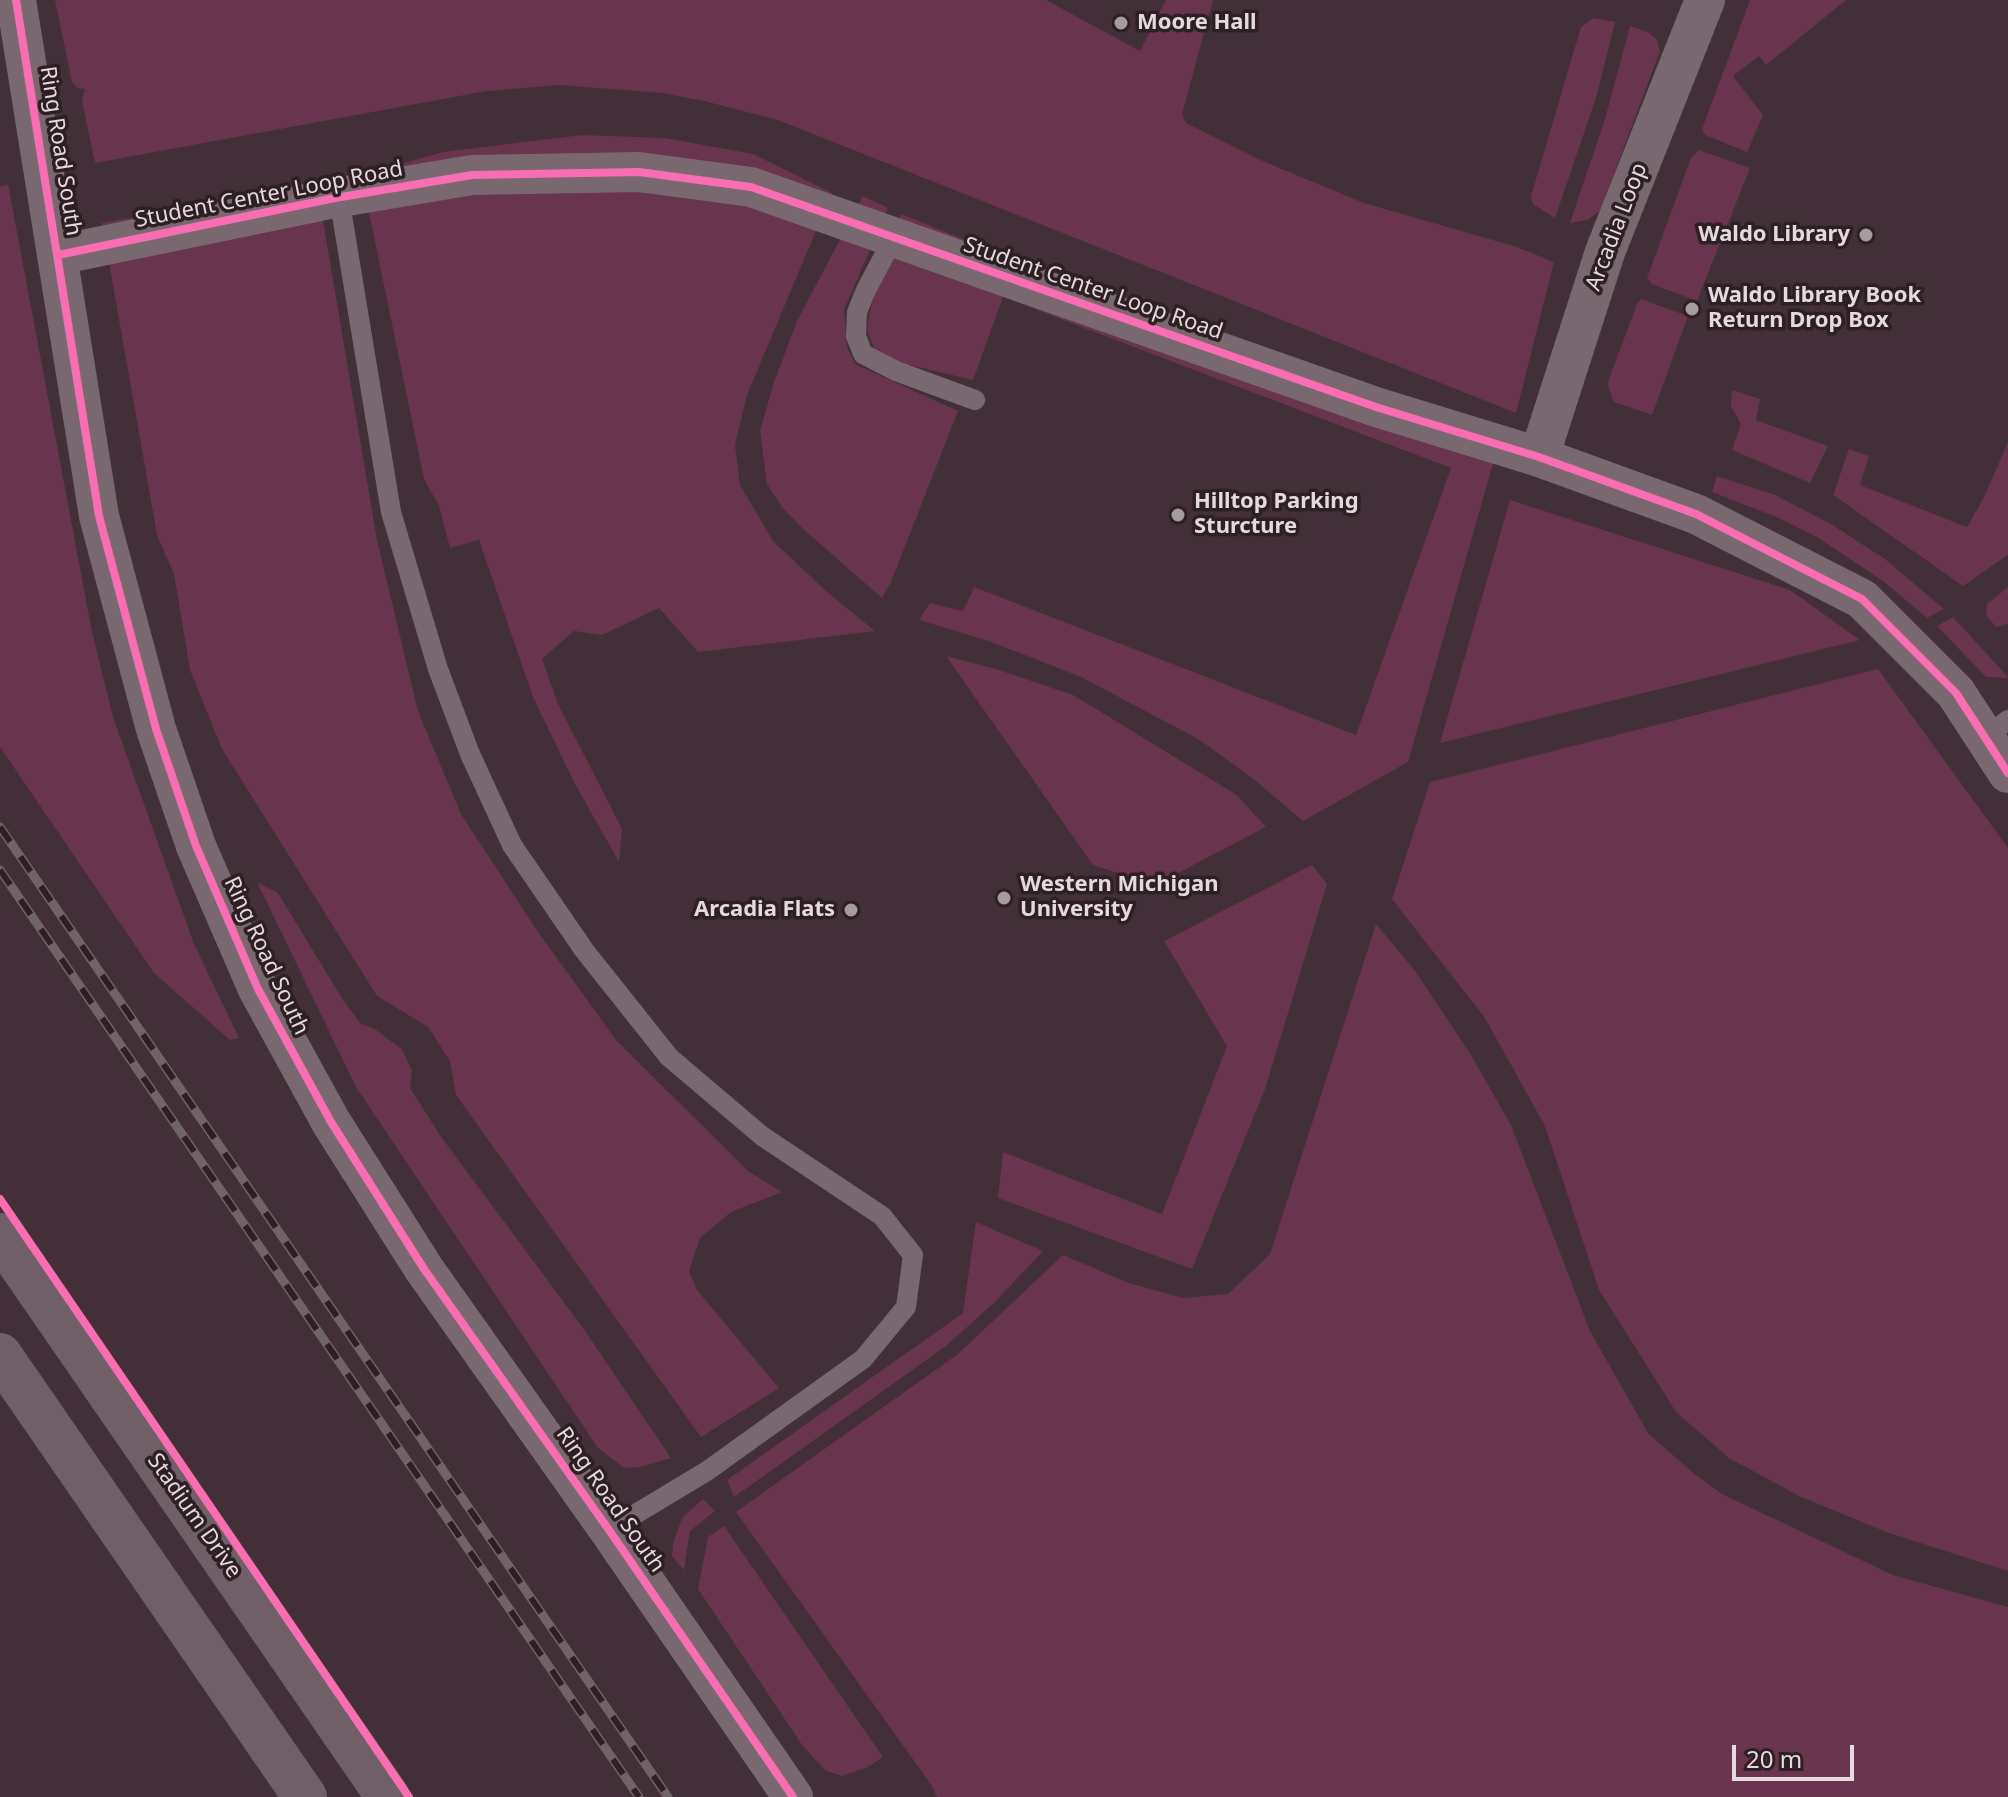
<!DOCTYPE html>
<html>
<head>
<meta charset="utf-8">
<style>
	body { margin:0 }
	#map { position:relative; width:2008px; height:1797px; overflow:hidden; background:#342c30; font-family:"Noto Sans",sans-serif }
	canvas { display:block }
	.scale { position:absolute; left:1732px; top:1745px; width:122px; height:36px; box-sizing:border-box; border:4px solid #e4d9dd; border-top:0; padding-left:10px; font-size:24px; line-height:28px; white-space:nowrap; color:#e4d9dd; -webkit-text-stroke:6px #2e1f25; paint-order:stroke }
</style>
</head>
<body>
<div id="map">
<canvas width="2008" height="1797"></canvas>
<div class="scale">20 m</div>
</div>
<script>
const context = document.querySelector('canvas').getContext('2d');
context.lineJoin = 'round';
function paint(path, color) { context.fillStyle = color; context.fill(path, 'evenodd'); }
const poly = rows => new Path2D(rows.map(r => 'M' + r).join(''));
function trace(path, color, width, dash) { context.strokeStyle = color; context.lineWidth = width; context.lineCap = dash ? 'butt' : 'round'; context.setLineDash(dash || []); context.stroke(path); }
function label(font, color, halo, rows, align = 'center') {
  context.font = font + ' "Noto Sans",sans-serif'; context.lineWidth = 7; context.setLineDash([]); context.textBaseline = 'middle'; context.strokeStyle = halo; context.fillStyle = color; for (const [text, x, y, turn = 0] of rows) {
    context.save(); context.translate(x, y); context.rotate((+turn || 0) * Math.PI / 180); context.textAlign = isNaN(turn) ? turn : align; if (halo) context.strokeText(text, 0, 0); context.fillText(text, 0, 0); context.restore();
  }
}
paint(poly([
	[0,0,2008,0,2008,1797,0,1797]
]), '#422f37');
paint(poly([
	[55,0,1046,0,1140,51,1166,0,1213,0,1182,114,1186,123,1265,162,1364,203,1517,247,1554,262,1516,413,778,120,704,101,662,93,559,85,487,91,95,163,82,101,85,89,77,88,72,82],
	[1750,0,1846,0,1766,65,1759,56,1733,76,1763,115,1747,152,1705,135,1702,129],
	[1593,18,1615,22,1596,98,1555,218,1533,204,1531,196,1581,27],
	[1630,26,1647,32,1656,38,1660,51,1600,211,1587,220,1570,223,1605,119],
	[582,135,665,138,753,154,832,193,747,395,735,445,740,485,773,541,827,592,875,631,698,652,659,608,602,635,574,631,542,659,558,704,622,829,619,862,574,782,533,697,479,540,450,548,439,506,424,479,367,203,366,185,376,171,443,152],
	[1699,150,1750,168,1697,301,1652,284,1647,278,1691,158],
	[8,184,92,632,113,717,194,944,239,1038,230,1040,154,973,0,747,0,187],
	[317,185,377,540,418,711,461,814,536,929,616,1040,748,1171,782,1192,731,1212,700,1238,689,1271,697,1290,779,1388,701,1437,456,1095,450,1061,428,1027,377,996,222,749,190,670,174,574,157,535,102,223],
	[863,196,888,208,844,310,847,347,855,364,958,411,891,582,882,598,802,528,782,507,767,484,760,431,774,382,797,321],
	[901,214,1496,453,1408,762,1303,821,1256,781,1200,740,1081,677,989,641,919,620,930,603,963,611,974,587,1356,735,1451,468,1003,297,973,380,901,363,874,348,867,330,870,310],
	[1641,299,1688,316,1652,415,1614,402,1607,384,1637,304],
	[1732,390,1760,399,1756,420,1828,446,1810,483,1732,450,1741,424,1731,406],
	[2008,442,2008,555,1963,586,1833,495,1849,449,1869,456,1860,485,1967,527,1983,499],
	[1717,476,1775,495,1831,524,1885,559,1944,609,1927,618,1883,581,1817,537,1779,518,1712,492],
	[1510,500,1790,590,1860,640,1440,743],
	[2008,587,2008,624,1996,627,1986,615,1987,604],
	[1953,617,2008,677,2008,678,1986,677,1937,626],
	[946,656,996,669,1073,695,1237,795,1266,827,1155,885,1093,865],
	[1878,669,2008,848,2008,1571,1886,1532,1799,1496,1729,1458,1676,1412,1599,1290,1545,1126,1485,1018,1392,899,1430,782],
	[1312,865,1327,884,1265,1089,1192,1269,998,1198,1003,1152,1162,1214,1227,1046,1164,941],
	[257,882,278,893,343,1000,361,1024,373,1028,402,1049,412,1071,410,1088,442,1138,583,1328,671,1458,640,1467,624,1468,598,1448,356,1087],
	[1376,924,1416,972,1471,1055,1511,1125,1590,1331,1648,1433,1692,1472,1722,1494,1893,1575,2008,1607,2008,1797,937,1797,930,1783,736,1512,958,1354,1063,1255,1129,1283,1183,1298,1228,1294,1270,1254],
	[976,1222,1043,1251,995,1302,946,1346,734,1497,727,1480,963,1313],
	[703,1499,715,1511,690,1531,684,1570,672,1556,673,1543,682,1518],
	[724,1526,883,1757,868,1767,842,1776,826,1771,802,1745,698,1589,708,1537]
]), '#69344d');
trace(poly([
	[335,198,341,209,391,512,438,669,470,754,512,845,584,950,669,1057,762,1136,882,1216,913,1255,906,1307,863,1359,707,1471,609,1530],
	[893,239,866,290,857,312,856,336,863,354,896,371,975,400],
	[1985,738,2008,720]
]), '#796870', 20);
trace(poly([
	[16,0,99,516,156,729,196,846,258,989,331,1122,424,1269,609,1530,793,1797],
	[58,255,335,198,472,175,639,172,751,187,1376,407,1539,457,1696,514,1862,599,1956,693,2008,773],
	[1539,457,1605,252,1705,0]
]), '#796870', 40);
trace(poly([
	[0,1235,388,1797],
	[0,1355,305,1797]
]), '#705f67', 44);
const rail = poly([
	[0,827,668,1797],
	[0,870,639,1797]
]);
trace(rail, '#706469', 9);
trace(rail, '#2e1f25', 6, [18]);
trace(poly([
	[16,0,99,516,156,729,196,846,258,989,331,1122,424,1269,609,1530,793,1797],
	[58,255,335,198,472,175,639,172,751,187,1376,407,1539,457,1696,514,1862,599,1956,693,2008,773],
	[0,1199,409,1797]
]), '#f96db3', 8);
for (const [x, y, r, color] of [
	[1121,23,8,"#a69ca0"],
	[1866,235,8,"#a69ca0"],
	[1692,309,8,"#a69ca0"],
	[1178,515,8,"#a69ca0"],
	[1004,898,8,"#a69ca0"],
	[851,910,8,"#a69ca0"]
]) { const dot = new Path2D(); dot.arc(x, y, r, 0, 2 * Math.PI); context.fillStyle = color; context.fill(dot); trace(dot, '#2e1f25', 3); }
label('bold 22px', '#e4d9dd', '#2e1f25', [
	["Moore Hall",1137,23],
	["Waldo Library",1850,235,"right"],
	["Waldo Library Book",1708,296],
	["Return Drop Box",1708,321],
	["Hilltop Parking",1194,502],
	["Sturcture",1194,527],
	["Western Michigan",1020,885],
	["University",1020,910],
	["Arcadia Flats",835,910,"right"]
], 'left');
label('22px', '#e4d9dd', '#2e1f25', [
	["Ring Road South",60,151,81],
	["Student Center Loop Road",269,195,-11],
	["Arcadia Loop",1617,227,-69],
	["Student Center Loop Road",1093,289,19],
	["Ring Road South",266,956,65],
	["Ring Road South",610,1500,55],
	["Stadium Drive",194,1516,55]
]);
</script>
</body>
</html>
